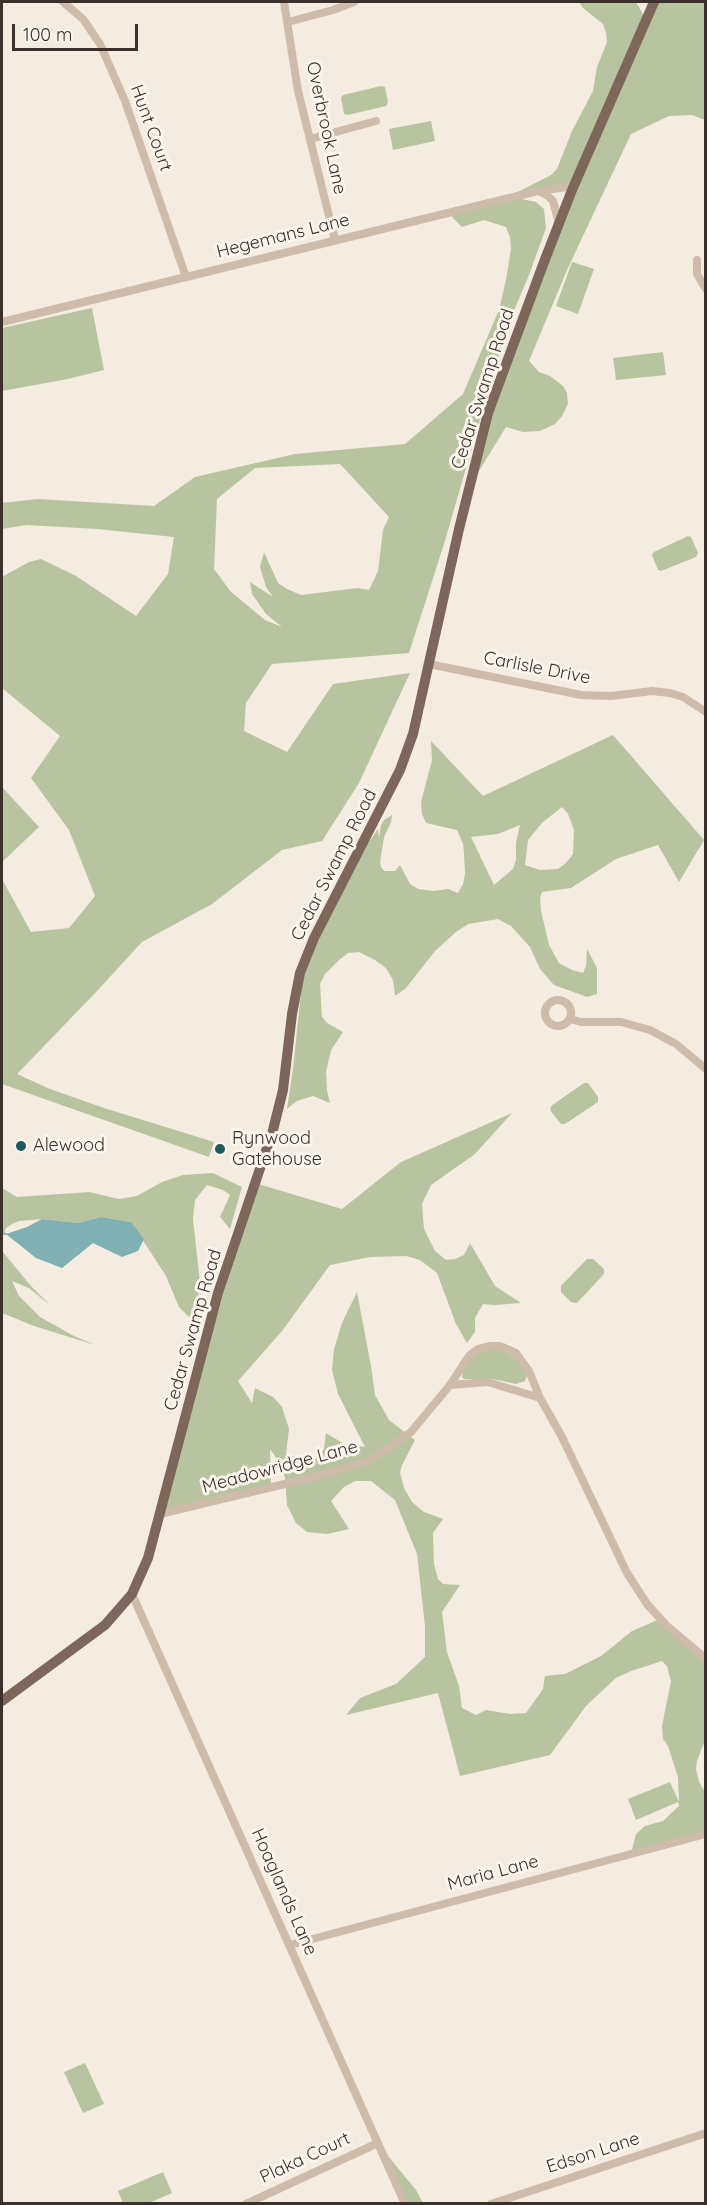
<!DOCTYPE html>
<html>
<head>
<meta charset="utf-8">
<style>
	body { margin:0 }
	#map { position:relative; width:707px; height:2205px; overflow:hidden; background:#f4ebe1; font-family:Quicksand,sans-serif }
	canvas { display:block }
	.frame { position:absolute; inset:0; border:3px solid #3b302b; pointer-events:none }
	.scale { position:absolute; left:12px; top:24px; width:126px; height:27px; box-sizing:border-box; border:3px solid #3b302b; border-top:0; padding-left:8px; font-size:18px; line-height:21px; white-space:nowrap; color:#3b302b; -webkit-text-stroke:4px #fbf5ee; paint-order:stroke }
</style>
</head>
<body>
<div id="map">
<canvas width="707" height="2205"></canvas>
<div class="frame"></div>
<div class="scale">100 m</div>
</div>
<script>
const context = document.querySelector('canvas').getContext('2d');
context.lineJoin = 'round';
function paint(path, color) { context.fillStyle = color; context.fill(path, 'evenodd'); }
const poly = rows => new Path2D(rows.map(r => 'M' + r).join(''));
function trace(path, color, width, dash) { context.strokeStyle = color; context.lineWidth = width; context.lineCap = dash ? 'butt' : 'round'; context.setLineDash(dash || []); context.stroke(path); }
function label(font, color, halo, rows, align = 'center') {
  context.font = font + ' Quicksand,sans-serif'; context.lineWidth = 6; context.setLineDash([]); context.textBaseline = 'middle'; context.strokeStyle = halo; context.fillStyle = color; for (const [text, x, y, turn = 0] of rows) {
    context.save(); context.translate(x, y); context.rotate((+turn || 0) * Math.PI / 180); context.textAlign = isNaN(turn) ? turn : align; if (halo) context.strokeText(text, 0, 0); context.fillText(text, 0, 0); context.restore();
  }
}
paint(poly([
	[579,2,636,2,646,19,654,2,705,2,705,120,692,115,669,116,631,134,567,270,529,361,539,372,550,376,563,386,567,393,568,404,562,416,555,424,540,431,523,432,506,427,469,487,476,456,572,190,512,197,536,202,544,209,546,228,529,275,507,327,444,544,409,653,272,664,246,703,244,731,287,752,333,684,410,673,359,783,322,841,282,850,212,904,142,942,97,991,17,1074,50,1089,104,1108,214,1142,209,1157,2,1084,2,879,31,932,69,928,95,896,69,830,31,778,60,736,2,688,2,577,29,562,41,559,76,576,136,616,168,574,174,537,97,529,27,525,2,529,2,503,38,499,154,506,195,477,295,454,405,444,463,394,499,310,506,280,511,249,510,237,506,227,484,220,462,227,452,217,454,214,506,198,551,175,557,169,572,131,593,91,597,67,607,42,606,33,603,24,583,8],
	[340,464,389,517,383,530,378,571,369,590,358,588,301,595,287,589,278,583,264,552,260,567,266,587,273,597,250,582,252,594,266,614,282,627,265,620,231,592,214,569,217,499,255,468],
	[381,86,385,87,388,102,386,106,348,115,344,114,341,98,343,95],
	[431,121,435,141,393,150,389,129],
	[572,262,594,269,578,314,556,306],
	[92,308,104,370,68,379,2,391,2,328],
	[663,352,666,375,616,380,613,358],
	[688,536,691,537,698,553,696,557,661,571,658,570,652,555,654,552],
	[613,735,704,840,679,882,658,845,616,859,571,888,542,892,540,898,541,911,549,945,559,963,572,970,583,973,586,966,587,949,597,968,597,994,587,997,554,985,540,969,530,947,511,926,498,919,468,924,456,932,435,951,406,988,395,996,393,980,386,968,375,960,359,952,348,953,339,960,325,974,320,984,322,1017,327,1023,343,1032,331,1050,326,1072,327,1090,330,1103,313,1096,297,1101,287,1109,293,1069,302,983,315,944,361,853,378,829,379,838,381,825,384,820,392,815,391,822,384,837,380,862,381,867,384,871,395,871,400,865,410,884,418,889,433,891,448,889,458,893,463,884,465,874,464,853,463,844,457,830,426,823,422,814,421,802,432,760,431,741,483,796],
	[562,807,568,814,574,830,573,854,566,863,558,869,540,870,525,865,528,840,542,823],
	[520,825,516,843,516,860,513,869,494,885,471,837,498,834],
	[2,787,39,827,2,862],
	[584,1083,588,1083,598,1097,598,1102,565,1124,561,1124,550,1110,551,1106],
	[512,1113,475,1154,431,1185,422,1204,424,1229,435,1251,446,1260,455,1259,464,1255,470,1243,495,1286,521,1303,495,1305,483,1304,475,1318,475,1332,467,1343,456,1324,437,1273,420,1260,406,1256,370,1257,330,1265,282,1331,238,1381,252,1403,255,1388,273,1397,282,1407,289,1429,286,1454,306,1460,316,1459,324,1449,326,1433,344,1444,365,1447,338,1394,332,1370,334,1349,342,1323,357,1292,371,1366,375,1395,389,1420,415,1440,402,1465,400,1473,404,1488,412,1502,424,1512,443,1519,433,1533,434,1564,438,1579,443,1584,460,1585,442,1612,447,1652,459,1686,462,1708,476,1715,486,1710,510,1714,526,1713,543,1689,545,1676,565,1674,601,1656,632,1631,660,1619,705,1659,705,1740,697,1761,696,1769,699,1782,705,1792,705,1834,631,1854,636,1834,645,1826,663,1821,679,1806,678,1802,636,1820,628,1799,670,1782,679,1802,678,1777,668,1746,663,1739,662,1726,671,1681,667,1666,662,1661,631,1671,616,1678,586,1706,550,1755,460,1776,438,1693,346,1715,360,1698,396,1684,425,1657,425,1626,417,1554,395,1500,371,1481,355,1481,344,1487,331,1501,349,1529,327,1534,307,1532,296,1523,287,1505,285,1478,280,1463,270,1449,271,1487,160,1514,255,1183,342,1209,401,1162],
	[213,1173,242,1187,230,1229,220,1217,230,1195,223,1190,207,1185,195,1200,193,1219,200,1283,194,1322,179,1307,166,1276,131,1222,101,1217,78,1223,42,1219,19,1221,12,1224,6,1228,2,1238,2,1188,17,1197,89,1192,119,1199,137,1196,162,1182,183,1175],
	[2,1248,3,1252,30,1285,51,1306,29,1288,12,1281,19,1296,40,1317,72,1335,95,1345,34,1326,2,1313],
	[587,1259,593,1259,604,1269,604,1274,577,1303,571,1302,561,1292,561,1286],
	[500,1349,518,1359,527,1375,525,1381,516,1384,493,1379,464,1379,462,1377,464,1364,481,1351],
	[85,2063,104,2104,83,2113,64,2072],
	[379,2145,416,2190,423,2203,405,2203],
	[163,2172,172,2193,149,2203,123,2203,118,2191]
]), '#b8c4a0');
paint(poly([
	[101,1217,131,1222,144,1239,138,1251,122,1257,93,1243,62,1268,36,1258,6,1234,27,1227,42,1219,78,1223]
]), '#7fb0b2');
trace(poly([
	[2,1233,6,1234]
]), '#7fb0b2', 2);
trace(poly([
	[63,2,83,19,100,44,125,101,186,277],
	[284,2,298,91,335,240],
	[288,22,333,10,354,2],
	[310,139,376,121],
	[539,191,548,196,553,201,559,223],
	[697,260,697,274,706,289],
	[2,322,538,191,574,186],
	[429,664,581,695,611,696,652,691,670,693,683,697,706,712],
	'545 1013a13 13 0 1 1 26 0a13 13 0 1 1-26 0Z',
	[570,1019,581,1022,621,1022,650,1030,676,1044,706,1069],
	[450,1385,488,1382,540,1398],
	[160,1514,322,1475,370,1460,411,1432,450,1385,469,1356,478,1349,489,1346,500,1346,516,1353,529,1371,540,1398,562,1437,627,1573,647,1604,666,1625,706,1659],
	[132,1594,405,2204],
	[290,1945,706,1834],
	[246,2204,378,2143],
	[491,2204,706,2133]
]), '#cdbbac', 8);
trace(poly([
	[2,1701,105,1625,132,1594,148,1558,218,1293,273,1130,283,1090,292,1014,300,973,314,938,400,770,413,734,459,529,488,413,544,262,572,190,654,2]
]), '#7d675c', 10);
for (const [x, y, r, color] of [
	[21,1146,6,"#1f5a5e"],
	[220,1149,6,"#1f5a5e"]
]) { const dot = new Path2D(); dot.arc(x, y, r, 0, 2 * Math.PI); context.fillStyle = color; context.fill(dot); trace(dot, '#fbf5ee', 2); }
label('18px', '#3b302b', '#fbf5ee', [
	["Hunt Court",151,128,70],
	["Overbrook Lane",326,128,78],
	["Hegemans Lane",283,236,-14],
	["Cedar Swamp Road",483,389,-72],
	["Carlisle Drive",537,668,11],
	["Cedar Swamp Road",334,865,-63],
	["Cedar Swamp Road",193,1330,-74],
	["Meadowridge Lane",280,1467,-15],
	["Maria Lane",493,1873,-15],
	["Hoaglands Lane",284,1892,66],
	["Edson Lane",593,2153,-18],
	["Plaka Court",305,2158,-25]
]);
label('18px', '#3b302b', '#fbf5ee', [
	["Rynwood",232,1139],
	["Gatehouse",232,1160],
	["Alewood",33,1146]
], 'left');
</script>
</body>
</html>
